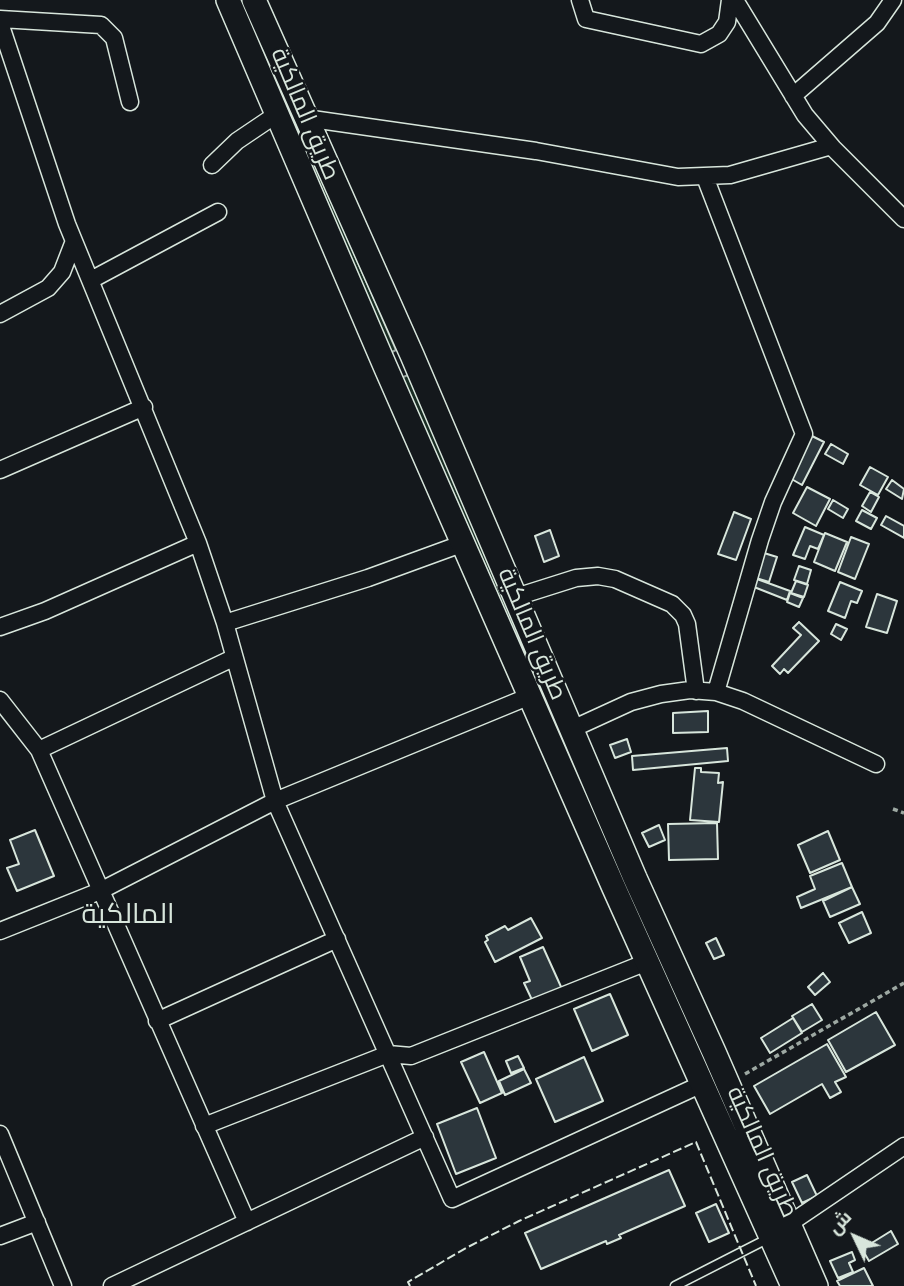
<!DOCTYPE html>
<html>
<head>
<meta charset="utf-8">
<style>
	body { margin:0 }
	#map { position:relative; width:904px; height:1286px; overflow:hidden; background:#14181c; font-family:Figtree,Cairo,sans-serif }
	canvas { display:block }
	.north { position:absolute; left:820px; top:1202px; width:70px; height:70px; -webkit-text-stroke:5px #14181c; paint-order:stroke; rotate:314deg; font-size:19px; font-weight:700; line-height:28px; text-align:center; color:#d8e6dc }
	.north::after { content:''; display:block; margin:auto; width:24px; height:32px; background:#d8e6dc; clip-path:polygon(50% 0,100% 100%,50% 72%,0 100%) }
</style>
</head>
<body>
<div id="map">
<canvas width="904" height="1286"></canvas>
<div class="north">ش</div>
</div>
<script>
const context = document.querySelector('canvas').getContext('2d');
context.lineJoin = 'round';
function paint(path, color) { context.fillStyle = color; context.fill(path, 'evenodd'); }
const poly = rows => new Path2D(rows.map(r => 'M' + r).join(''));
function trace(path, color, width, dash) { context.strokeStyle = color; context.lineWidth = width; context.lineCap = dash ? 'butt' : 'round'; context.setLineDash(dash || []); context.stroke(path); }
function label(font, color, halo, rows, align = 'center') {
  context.font = font + ' Figtree,Cairo,sans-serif'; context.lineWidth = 5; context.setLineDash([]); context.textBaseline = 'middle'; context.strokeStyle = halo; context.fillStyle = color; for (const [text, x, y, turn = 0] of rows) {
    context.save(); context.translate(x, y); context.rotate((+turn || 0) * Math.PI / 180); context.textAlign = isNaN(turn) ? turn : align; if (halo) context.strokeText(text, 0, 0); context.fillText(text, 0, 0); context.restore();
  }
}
const green = poly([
	[237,0,244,0,396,350,390,353,237,0],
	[408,375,617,852,609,855,401,378,408,375]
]);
paint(green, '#1a2d24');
trace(green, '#939e99', 2);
const building = poly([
	[810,435,824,442,802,485,788,477,810,435],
	[831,444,848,454,843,464,825,454,831,444],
	[870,467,888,477,878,495,860,485,870,467],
	[892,480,904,489,902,499,886,489,892,480],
	[807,487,830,499,816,526,793,513,807,487],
	[870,492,879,497,871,512,862,506,870,492],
	[833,500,848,509,843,518,828,509,833,500],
	[862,510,877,518,871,529,856,521,862,510],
	[734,512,751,519,736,560,718,554,734,512],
	[886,516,904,526,904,538,881,525,886,516],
	[805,527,824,535,818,549,810,546,805,559,793,555,805,527],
	[550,530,559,556,544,562,535,536,550,530],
	[825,533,847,542,835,571,814,562,825,533],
	[851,537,869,544,855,579,838,572,851,537],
	[764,553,777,557,769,582,756,578,764,553],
	[799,566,811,570,807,584,794,580,799,566],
	[757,579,790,591,787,600,754,587,757,579],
	[796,581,808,585,804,597,791,593,796,581],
	[840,582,862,591,857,603,851,601,845,618,828,611,840,582],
	[790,593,803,598,799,607,787,602,790,593],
	[877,594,897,601,887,633,866,627,877,594],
	[799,622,819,641,788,673,784,669,780,674,772,666,801,635,793,628,799,622],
	[836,624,847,629,841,640,831,634,836,624],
	[708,711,708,732,673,733,673,713,708,711],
	[627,739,631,752,615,758,610,745,627,739],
	[727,748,728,761,633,770,632,756,727,748],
	[695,768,701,768,701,772,719,773,718,783,723,782,719,822,690,820,695,768],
	[717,823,718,859,669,860,668,824,717,823],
	[659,825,665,840,649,847,642,833,659,825],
	[35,830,54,876,17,891,7,868,19,864,10,840,35,830],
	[828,831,840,860,810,873,798,845,828,831],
	[842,863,852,887,801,908,797,897,815,889,810,876,842,863],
	[852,887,860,904,830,917,823,901,852,887],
	[862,912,871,933,849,943,839,923,862,912],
	[531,918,542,938,495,962,485,942,488,940,486,936,505,926,508,930,531,918],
	[716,938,724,955,714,959,706,943,716,938],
	[543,947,562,989,533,1002,524,983,530,981,520,957,543,947],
	[823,973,830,982,815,995,808,987,823,973],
	[610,994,628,1035,592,1051,574,1009,610,994],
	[812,1004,822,1020,802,1032,792,1016,812,1004],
	[876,1012,895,1045,846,1072,828,1040,876,1012],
	[793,1018,802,1033,770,1053,761,1038,793,1018],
	[827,1044,846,1077,835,1082,841,1092,830,1098,822,1084,770,1114,754,1086,827,1044],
	[484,1052,502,1093,480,1103,461,1062,484,1052],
	[518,1056,524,1068,511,1073,506,1061,518,1056],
	[584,1057,603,1101,555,1122,536,1079,584,1057],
	[524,1069,531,1083,505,1095,499,1081,524,1069],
	[477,1108,496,1158,456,1174,437,1124,477,1108],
	[669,1170,685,1206,619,1235,621,1238,607,1244,606,1241,541,1269,525,1233,669,1170],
	[807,1175,817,1196,802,1203,792,1182,807,1175],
	[716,1204,729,1233,709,1242,696,1213,716,1204],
	[891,1231,898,1244,869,1261,862,1249,891,1231],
	[852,1252,855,1260,849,1263,853,1272,838,1278,830,1261,852,1252],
	[864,1268,873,1286,840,1286,837,1281,864,1268]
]);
paint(building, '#2c363c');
trace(building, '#d8e6dc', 2);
const service = poly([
	[675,1286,769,1238]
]);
const minor = poly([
	[580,0,586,19,701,44,719,34,727,22,730,0],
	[735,0,805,115,833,148,904,219],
	[0,19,101,25,114,38,130,102],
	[0,23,67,224,198,543,225,623,275,801,452,1199,702,1084],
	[793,96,877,23,893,0],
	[305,118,536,151,678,177,730,175,831,146],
	[212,165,237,141,277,114],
	[705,177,804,434,773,502,760,540,716,692],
	[91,280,218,212],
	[0,314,48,288,62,272,74,241],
	[0,470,144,407],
	[516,597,576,578,598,576,615,579,672,604,683,615,687,624,696,691],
	[225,623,368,578,464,543],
	[0,627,45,611,198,543],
	[0,700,39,750,247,1222],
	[570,730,631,702,661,694,690,690,716,692,743,701,876,764],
	[39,750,233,658],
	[0,931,100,891,275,801,530,696],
	[157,1021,337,939],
	[204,1126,388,1054,411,1056,647,962],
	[0,1134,63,1286],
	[789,1224,904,1146],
	[0,1236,37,1222],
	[112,1286,425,1137]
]);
const secondary = poly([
	[228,0,385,366,614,888,793,1286],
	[254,0,412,355,635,878,714,1052,816,1286]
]);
trace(service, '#d8e6dc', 11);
trace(minor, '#d8e6dc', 19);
trace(secondary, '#d8e6dc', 26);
trace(poly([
	[893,809,904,813],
	[745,1074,904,983]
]), '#9da8a2', 3.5, [5, 3.5]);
trace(service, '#14181c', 8);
trace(minor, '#14181c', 16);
trace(secondary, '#14181c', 23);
trace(poly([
	[410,1286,408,1282,466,1248,519,1221,696,1142,756,1286]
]), '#d8e6dc', 2, [9, 3.5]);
label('24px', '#d8e6dc', '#14181c', [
	["طريق المالكية",305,114,67],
	["طريق المالكية",532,634,67],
	["طريق المالكية",762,1152,66]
]);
label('28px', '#d8e6dc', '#14181c', [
	["المالكية",128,915]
]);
</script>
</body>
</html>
